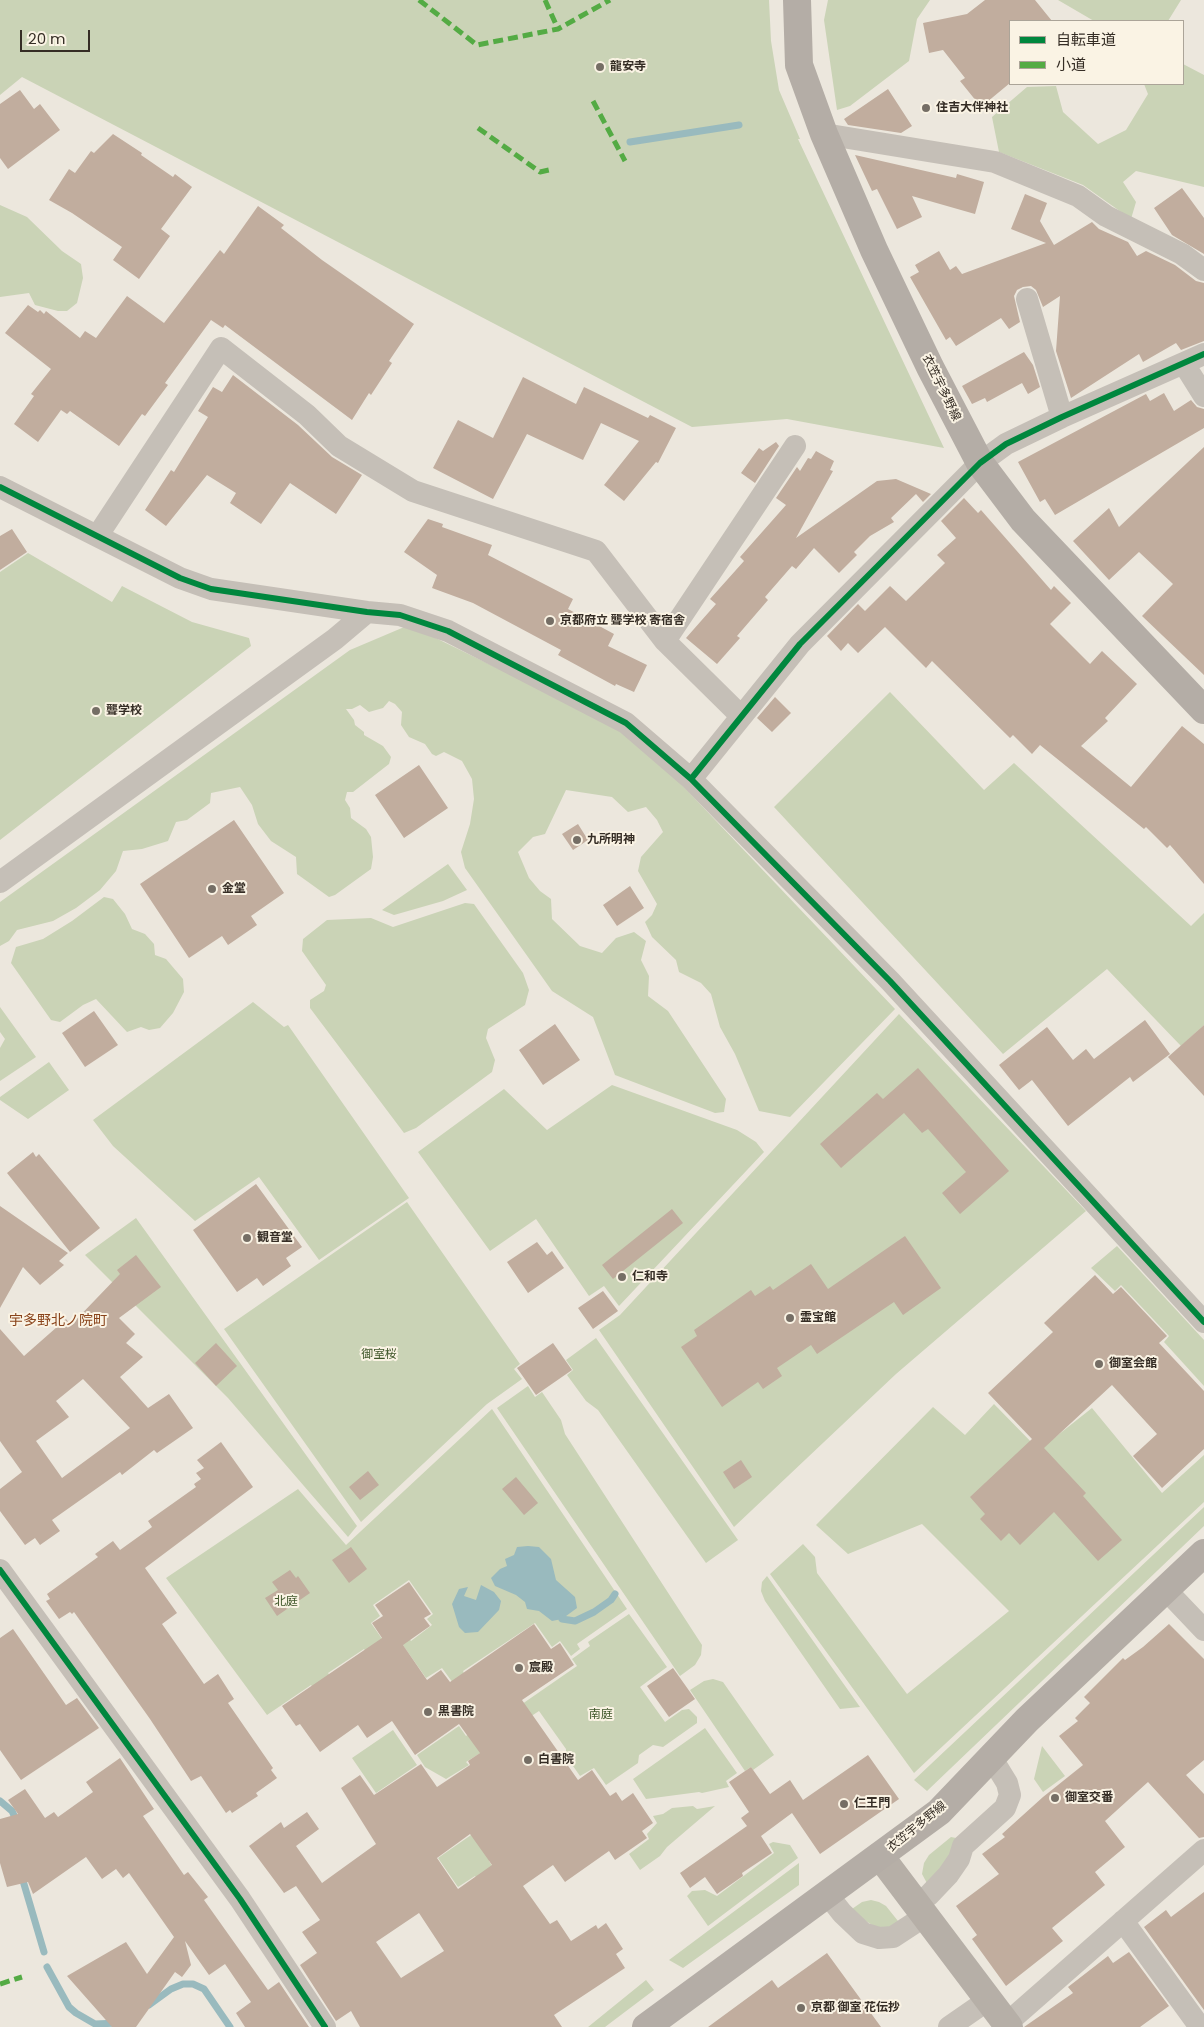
<!DOCTYPE html>
<html>
<head>
<meta charset="utf-8">
<style>
	body { margin:0 }
	#map { position:relative; width:1204px; height:2027px; overflow:hidden; background:#ece7dd; font-family:Poppins,"Noto Sans JP",sans-serif }
	canvas { display:block }
	.legend { position:absolute; left:1009px; top:20px; width:175px; height:65px; box-sizing:border-box; background:#faf3e4; border:1px solid #aba498; margin:0; padding:6px 9px; list-style:none; font-size:15px; color:#352d25 }
	.legend li { display:flex; align-items:center; gap:10px; height:25px }
	.legend b { width:25px; border:1px solid #aba498 }
	.scale { position:absolute; left:20px; top:30px; width:70px; height:22px; box-sizing:border-box; border:2px solid #352d25; border-top:0; padding-left:6px; font-size:15px; line-height:18px; white-space:nowrap; color:#352d25; -webkit-text-stroke:4px #faf3e4; paint-order:stroke }
</style>
</head>
<body>
<div id="map">
<canvas width="1204" height="2027"></canvas>
<ul class="legend">
<li><b style="height:6px;background:#00873e"></b>自転車道</li>
<li><b style="height:6px;background:#54ab44"></b>小道</li>
</ul>
<div class="scale">20 m</div>
</div>
<script>
const context = document.querySelector('canvas').getContext('2d');
context.lineJoin = 'round';
function paint(path, color) { context.fillStyle = color; context.fill(path, 'evenodd'); }
const poly = rows => new Path2D(rows.map(r => 'M' + r).join(''));
function trace(path, color, width, dash) { context.strokeStyle = color; context.lineWidth = width; context.lineCap = dash ? 'butt' : 'round'; context.setLineDash(dash || []); context.stroke(path); }
function label(font, color, halo, rows, align = 'center') {
  context.font = font + ' Poppins,"Noto Sans JP",sans-serif'; context.lineWidth = 4; context.setLineDash([]); context.textBaseline = 'middle'; context.strokeStyle = halo; context.fillStyle = color; for (const [text, x, y, turn = 0] of rows) {
    context.save(); context.translate(x, y); context.rotate((+turn || 0) * Math.PI / 180); context.textAlign = isNaN(turn) ? turn : align; if (halo) context.strokeText(text, 0, 0); context.fillText(text, 0, 0); context.restore();
  }
}
paint(poly([
	[0,0,769,0,771,41,779,90,800,139,798,139,944,448,787,419,692,427,22,77,0,95],
	[828,0,930,0,917,19,909,61,850,106,837,110,824,20],
	[1058,0,1181,0,1168,21,1094,21],
	[1183,64,1204,75,1204,187,1136,171,1123,182,1136,202,1131,219,1083,185,999,152,992,117,1027,87,1056,86,1063,112,1098,144,1126,130,1148,94,1144,84,1183,84],
	[0,205,27,217,62,251,81,264,83,278,77,303,67,311,58,311,35,305,29,293,0,297],
	[28,553,112,602,122,586,192,622,249,638,251,646,0,840,0,572],
	[409,625,620,728,681,784,895,1009,790,1117,759,1111,735,1054,720,1027,711,994,701,983,679,972,676,960,652,937,645,922,652,915,657,904,638,871,641,857,663,832,657,820,646,807,628,812,612,797,566,790,545,834,533,837,518,852,529,878,540,891,551,899,552,919,580,946,602,953,616,938,634,932,646,941,641,960,649,976,648,996,668,1011,726,1099,724,1112,715,1113,615,1075,593,1017,552,991,465,868,461,852,470,824,474,799,472,779,462,761,444,752,436,756,432,754,425,744,409,737,401,725,402,712,395,704,389,701,383,708,369,712,360,705,352,709,346,709,354,720,355,725,364,732,364,735,383,746,391,757,389,764,353,792,347,792,345,800,350,808,351,818,366,829,371,837,373,857,371,869,335,895,329,897,297,874,296,857,271,841,258,824,252,805,240,787,211,793,210,803,187,820,176,822,168,841,142,849,123,851,116,871,100,890,76,908,53,921,17,930,9,941,0,946,0,902,350,650],
	[890,692,984,790,1014,763,1191,926,1204,913,1204,1025,1181,1046,1107,969,1003,1054,774,807],
	[448,864,467,890,443,901,394,915,382,910],
	[104,897,113,899,125,914,132,929,145,934,154,944,155,955,166,959,183,979,184,992,173,1013,160,1028,149,1030,141,1027,127,1032,96,999,83,1005,60,1022,51,1020,11,963,16,947,43,939,72,921],
	[465,903,474,904,523,973,529,990,525,1005,488,1029,486,1038,495,1060,492,1072,416,1128,404,1133,310,1008,310,1000,324,991,326,985,302,951,303,939,327,920,371,918,393,927],
	[253,1002,284,1027,288,1025,409,1198,319,1260,259,1177,195,1221,113,1146,93,1120],
	[0,1007,36,1057,0,1081,0,1048,5,1039,0,1032],
	[899,1014,1086,1211,896,1374,734,1527,599,1330,620,1315],
	[49,1062,69,1090,28,1119,0,1100,0,1097],
	[612,1085,737,1130,756,1142,764,1152,619,1306,604,1286,589,1296,536,1219,490,1251,418,1152,504,1089,547,1130],
	[407,1202,520,1364,514,1369,522,1379,487,1404,361,1522,224,1329],
	[136,1218,357,1526,348,1537,228,1398,85,1255],
	[1117,1246,1204,1340,1204,1386,1164,1342,1169,1336,1121,1285,1115,1291,1091,1268],
	[596,1338,738,1540,706,1563,598,1410,586,1401,567,1375,573,1370,566,1360],
	[528,1386,535,1397,542,1392,561,1420,565,1434,702,1645,701,1655,695,1665,680,1676,497,1408],
	[994,1404,1039,1450,1092,1408,1162,1493,1204,1455,1204,1502,914,1773,770,1574,803,1544,815,1557,817,1573,907,1694,1009,1611,922,1524,848,1554,816,1525,933,1407,965,1435],
	[492,1409,627,1609,577,1644,580,1649,571,1656,560,1641,552,1647,535,1623,463,1671,465,1675,453,1683,442,1668,426,1678,398,1638,405,1632,411,1641,432,1625,427,1619,433,1614,409,1580,373,1605,380,1616,371,1623,415,1686,385,1679,364,1649,328,1673,348,1699,336,1719,311,1685,267,1715,166,1578,298,1489,346,1545],
	[1204,1507,1204,1526,927,1791,914,1780],
	[767,1576,860,1707,840,1709,765,1601,761,1591,762,1582],
	[629,1614,667,1667,640,1687,665,1722,682,1710,689,1709,697,1717,697,1723,663,1747,653,1745,639,1755,638,1763,606,1785,594,1768,580,1776,566,1756,566,1749,539,1711,507,1732,499,1720,577,1666,572,1659,590,1646,588,1642],
	[713,1679,723,1682,774,1755,753,1770,751,1767,745,1771,690,1690,704,1681],
	[459,1726,466,1736,477,1728,490,1747,466,1762,469,1765,446,1779,425,1767,417,1755],
	[705,1728,737,1773,726,1781,729,1787,702,1793,699,1792,646,1799,633,1779],
	[393,1730,417,1765,376,1793,352,1758],
	[1042,1746,1065,1776,1043,1792,1034,1779],
	[517,1803,516,1843,489,1861,500,1878,484,1889,475,1876,458,1887,438,1858],
	[693,1806,697,1809,715,1806,667,1847,660,1856,640,1870,629,1854,649,1839,647,1834,657,1823,653,1816,663,1814,672,1808],
	[951,1837,961,1839,929,1887,922,1874,924,1863,929,1855],
	[773,1842,790,1845,798,1858,708,1926,687,1896,692,1891,705,1890,717,1896,774,1853,769,1844],
	[799,1863,799,1885,683,1968,669,1960],
	[871,1900,879,1902,886,1906,902,1926,884,1932,849,1911,862,1902],
	[646,1980,654,1990,605,2027,588,2027]
]), '#cad3b6');
paint(poly([
	[528,1546,539,1547,551,1559,556,1580,575,1597,577,1608,562,1619,552,1621,539,1611,527,1609,525,1602,516,1595,495,1586,491,1578,500,1569,507,1566,505,1559,514,1555,517,1547],
	[481,1585,494,1592,501,1601,499,1610,478,1632,465,1633,459,1627,452,1604,459,1589,468,1587,464,1596,476,1600]
]), '#99babe');
trace(poly([
	[630,142,739,125],
	[562,1619,575,1621,594,1612,611,1600,615,1594],
	[0,1801,12,1811,18,1824],
	[21,1874,44,1952],
	[47,1967,69,2007,76,2013,95,2024,119,2023],
	[149,2005,171,1989,183,1984,193,1984,204,1989,230,2027]
]), '#99babe', 7);
paint(poly([
	[985,0,1035,0,1052,21,1010,21,1010,83,981,107,960,81,965,78,943,50,929,53,923,23,967,14],
	[888,89,912,126,901,133,848,125,844,119],
	[20,90,34,109,40,104,60,130,8,169,0,158,0,104],
	[113,134,142,153,141,155,173,177,175,174,192,187,161,229,170,236,139,279,113,260,122,247,72,213,49,200,69,169,75,173,91,151,94,153],
	[855,155,956,178,957,174,984,182,975,214,912,196,922,217,897,229,877,189,872,191],
	[1182,188,1204,218,1204,254,1172,235,1154,208],
	[1025,194,1047,203,1040,221,1054,245,1092,222,1099,229,1128,242,1137,256,1146,251,1175,265,1196,281,1204,283,1204,341,1181,350,1176,343,1143,362,1139,354,1071,398,1056,351,1060,296,1043,307,1036,290,1031,286,1023,287,1017,290,1014,296,1020,322,1009,329,1001,318,956,346,950,337,946,340,910,277,919,272,915,265,939,251,950,270,956,266,962,274,1046,243,1011,229],
	[258,206,284,225,281,228,322,260,414,324,389,361,392,363,371,395,369,393,352,420,225,325,223,328,211,320,165,383,168,385,159,397,145,416,142,414,119,446,70,411,67,414,61,410,38,442,14,424,34,396,31,394,51,369,5,333,28,305,38,312,40,310,44,314,46,311,80,338,85,331,96,338,127,296,164,323,220,250,224,254],
	[1024,352,1033,365,1040,387,1028,394,1022,383,987,402,985,398,972,404,962,386],
	[233,375,298,425,332,457,362,475,336,514,290,483,261,524,230,503,236,493,207,475,166,526,145,510,171,470,174,472,208,417,198,411,213,387,222,392],
	[523,377,576,404,584,387,648,418,650,415,676,428,658,463,656,462,624,501,604,485,639,441,601,423,583,460,527,434,493,499,433,468,458,420,493,438],
	[1164,393,1174,411,1191,400,1197,407,1204,409,1204,428,1055,515,1045,499,1040,502,1018,462,1146,394,1150,401],
	[776,442,779,446,755,483,741,473,759,448,763,451],
	[1204,447,1204,675,1142,616,1173,584,1139,552,1109,580,1073,541,1109,508,1119,527],
	[816,451,834,461,830,470,833,471,796,538,877,481,896,479,931,494,923,502,916,494,891,518,894,522,870,536,854,552,857,555,839,573,814,548,796,569,792,566,765,597,768,600,737,636,740,638,717,664,686,638,716,604,710,599,744,561,740,557,786,505,776,498,797,467,800,471,808,458,811,459],
	[964,498,978,513,981,510,1051,590,1054,586,1071,603,1050,624,1090,664,1102,651,1137,684,1105,718,1108,721,1081,746,1131,787,1182,726,1204,744,1204,884,1170,845,1167,848,1146,827,1144,829,1040,745,1032,754,1013,735,1010,738,932,661,926,668,885,627,858,653,848,643,841,651,827,636,858,604,865,611,890,586,906,601,945,563,937,555,956,538,941,521],
	[428,519,443,524,442,527,492,545,488,555,573,599,568,609,614,634,608,646,647,665,634,692,616,684,615,686,558,655,561,650,473,603,432,588,437,575,404,552],
	[12,529,27,552,0,570,0,536],
	[775,697,791,713,772,732,757,718],
	[419,765,448,808,404,838,375,795],
	[234,820,284,893,251,916,257,925,228,945,222,936,189,958,140,884],
	[578,824,588,840,573,850,562,834],
	[630,886,644,908,617,926,603,905],
	[94,1011,118,1045,85,1067,62,1033],
	[1145,1020,1170,1054,1133,1082,1130,1077,1068,1126,1032,1080,1019,1090,999,1065,1047,1027,1073,1060,1086,1049,1094,1059],
	[555,1024,580,1060,543,1085,519,1050],
	[1204,1025,1204,1096,1168,1057],
	[918,1068,1009,1171,960,1214,942,1193,966,1172,928,1129,922,1133,904,1113,841,1168,820,1144,877,1093,883,1099],
	[33,1152,36,1157,39,1154,100,1228,70,1252,7,1173],
	[256,1184,302,1247,286,1258,291,1266,263,1286,257,1278,237,1292,193,1230],
	[0,1206,68,1253,59,1261,64,1265,40,1285,23,1267,0,1308],
	[672,1209,683,1223,613,1279,602,1265],
	[905,1236,941,1288,903,1315,894,1302,817,1354,811,1345,777,1368,782,1376,763,1389,758,1382,722,1407,681,1347,697,1336,694,1330,751,1290,755,1296,770,1286,773,1290,811,1264,828,1289],
	[537,1242,547,1255,552,1251,564,1268,528,1293,507,1262],
	[136,1255,161,1287,119,1318,135,1334,126,1343,143,1357,120,1377,148,1408,169,1394,193,1428,157,1453,154,1450,122,1475,120,1472,52,1520,60,1531,40,1545,35,1538,25,1545,0,1511,0,1489,22,1472,0,1441,0,1329,24,1356,66,1319,71,1325,120,1274,117,1270],
	[83,1379,130,1428,62,1478,36,1441,69,1417,56,1401],
	[1095,1275,1113,1294,1121,1287,1167,1336,1159,1343,1204,1391,1204,1449,1162,1488,1133,1456,1157,1434,1112,1385,1044,1448,1086,1493,1083,1496,1122,1540,1098,1561,1054,1512,1020,1545,1009,1533,1001,1541,980,1519,985,1514,970,1497,1032,1439,988,1393,1053,1332,1044,1323],
	[603,1291,618,1311,593,1329,578,1308],
	[216,1343,237,1366,216,1386,195,1363],
	[553,1343,572,1370,536,1395,517,1368],
	[221,1442,253,1487,145,1568,177,1613,162,1624,204,1684,218,1674,234,1699,228,1703,273,1768,271,1770,277,1778,256,1793,258,1796,232,1813,230,1810,226,1813,201,1776,191,1781,150,1719,74,1612,72,1614,70,1612,59,1619,46,1601,50,1599,47,1594,98,1557,95,1554,113,1541,120,1550,152,1527,148,1521,196,1487,194,1484,201,1479,196,1473,204,1468,197,1460],
	[741,1460,752,1477,734,1489,723,1472],
	[368,1471,379,1485,360,1500,349,1487],
	[516,1477,538,1503,524,1515,502,1489],
	[351,1547,367,1569,349,1583,332,1560],
	[290,1570,296,1578,298,1576,310,1593,277,1616,265,1598,278,1590,272,1582],
	[409,1582,431,1614,424,1618,430,1626,403,1645,427,1680,441,1670,450,1682,534,1624,551,1649,560,1643,574,1665,522,1700,578,1780,592,1770,610,1796,616,1792,622,1801,633,1793,653,1823,642,1831,647,1838,615,1860,609,1851,565,1882,553,1865,523,1886,550,1924,557,1920,571,1941,596,1925,598,1929,606,1923,623,1949,616,1954,625,1968,554,2015,562,2027,360,2027,351,2011,336,2021,300,1965,317,1953,302,1932,320,1920,296,1886,284,1893,249,1846,281,1822,284,1828,307,1812,319,1829,296,1846,322,1883,376,1844,341,1788,360,1775,374,1795,421,1764,437,1787,470,1765,468,1761,480,1753,459,1724,415,1755,392,1721,367,1738,358,1725,320,1752,300,1724,296,1726,282,1706,382,1638,372,1623,383,1616,375,1605],
	[470,1834,492,1865,458,1889,437,1858],
	[419,1913,444,1951,401,1978,376,1942],
	[1169,1624,1204,1659,1204,1760,1186,1775,1204,1794,1204,1837,1199,1838,1148,1782,1105,1821,1125,1847,1095,1872,1105,1885,1052,1928,1063,1941,1006,1986,972,1939,977,1935,956,1906,999,1874,982,1854,1005,1837,1002,1834,1043,1797,1083,1765,1059,1736,1078,1721,1075,1718,1090,1703,1084,1697,1123,1658,1125,1660,1143,1647],
	[13,1629,66,1705,77,1698,99,1728,21,1780,0,1750,0,1638],
	[673,1668,695,1699,669,1717,647,1686],
	[868,1755,899,1799,820,1854,792,1813,761,1836,772,1853,742,1873,743,1876,717,1894,705,1877,690,1888,680,1873,747,1826,741,1818,749,1812,729,1782,751,1767,770,1794,790,1780,803,1800],
	[120,1758,154,1809,143,1816,184,1875,188,1872,208,1897,204,1900,268,1990,279,1982,309,2027,245,2027,236,2013,251,2002,225,1964,209,1975,185,1941,191,1965,182,1977,175,1972,136,2027,112,2027,67,1976,126,1942,147,1974,174,1937,129,1873,123,1878,116,1869,102,1879,86,1857,33,1894,28,1882,7,1887,0,1863,0,1819,18,1814,8,1800,25,1789,45,1818,54,1812,58,1817,93,1792,86,1782],
	[1204,1892,1204,2010,1144,1927,1166,1910,1171,1917],
	[1129,1952,1169,2006,1140,2027,1024,2027,1073,1993,1068,1987,1108,1956,1113,1963],
	[827,1953,881,2027,708,2027,772,1980,778,1988]
]), '#c1ad9e');
trace(poly([
	[824,134,995,162,1078,196,1106,216,1182,254,1204,270],
	[1027,299,1062,417],
	[1184,364,1204,396],
	[0,487,180,578,211,589,367,612,400,615,448,631,626,723,691,779,890,981,1204,1322],
	[98,535,221,348,307,415,339,446,413,491,596,551,665,641,741,716],
	[665,641,795,446],
	[691,779,800,644,980,463,1006,444,1062,417,1204,354],
	[0,882,335,639,367,612],
	[0,1570,240,1899,325,2027],
	[1166,1590,1204,1630],
	[827,1894,842,1913,863,1933,879,1938,893,1937,925,1916],
	[916,1904,929,1895,948,1875,959,1859,963,1846,1005,1808,1010,1795,1007,1783,991,1757],
	[1123,1921,1200,2027],
	[1006,2024,1204,1850],
	[949,2027,988,2000]
]), '#c5bfb7', 22);
trace(poly([
	[880,1856,1009,2027]
]), '#b6afa7', 28);
trace(poly([
	[797,0,799,65,824,134,874,250,930,367,980,463,1023,520,1204,710],
	[646,2027,939,1812,1027,1720,1204,1553]
]), '#b4ada6', 28);
trace(poly([
	[419,0,477,45,558,29,610,0],
	[545,0,558,29],
	[593,101,625,161],
	[478,128,540,172,549,170],
	[0,1984,22,1977]
]), '#54ab44', 5, [10, 5]);
trace(poly([
	[0,487,180,578,211,589,367,612,400,615,448,631,626,723,691,779,890,981,1204,1322],
	[691,779,800,644,980,463,1006,444,1062,417,1204,354],
	[0,1570,240,1899,325,2027]
]), '#00873e', 6);
for (const [x, y, r, color] of [
	[600,67,5,"#756e65"],
	[926,108,5,"#756e65"],
	[550,621,5,"#756e65"],
	[96,711,5,"#756e65"],
	[577,840,5,"#756e65"],
	[212,889,5,"#756e65"],
	[247,1238,5,"#756e65"],
	[622,1277,5,"#756e65"],
	[790,1318,5,"#756e65"],
	[1099,1364,5,"#756e65"],
	[519,1668,5,"#756e65"],
	[428,1712,5,"#756e65"],
	[528,1760,5,"#756e65"],
	[1055,1798,5,"#756e65"],
	[844,1804,5,"#756e65"],
	[801,2008,5,"#756e65"]
]) { const dot = new Path2D(); dot.arc(x, y, r, 0, 2 * Math.PI); context.fillStyle = color; context.fill(dot); trace(dot, '#faf3e4', 2); }
label('bold 12px', '#352d25', '#faf3e4', [
	["龍安寺",610,67],
	["住吉大伴神社",936,108],
	["京都府立 聾学校 寄宿舎",560,621],
	["聾学校",106,711],
	["九所明神",587,840],
	["金堂",222,889],
	["観音堂",257,1238],
	["仁和寺",632,1277],
	["霊宝館",800,1318],
	["御室会館",1109,1364],
	["宸殿",529,1668],
	["黒書院",438,1712],
	["白書院",538,1760],
	["御室交番",1065,1798],
	["仁王門",854,1804],
	["京都 御室 花伝抄",811,2008]
], 'left');
label('12px', '#352d25', '#faf3e4', [
	["衣笠宇多野線",941,388,64],
	["衣笠宇多野線",917,1827,-39]
]);
label('12px', '#3e5528', '#faf3e4', [
	["御室桜",379,1355],
	["北庭",286,1602],
	["南庭",601,1715]
]);
label('14px', '#89431a', '#faf3e4', [
	["宇多野北ノ院町",58,1321]
]);
</script>
</body>
</html>
